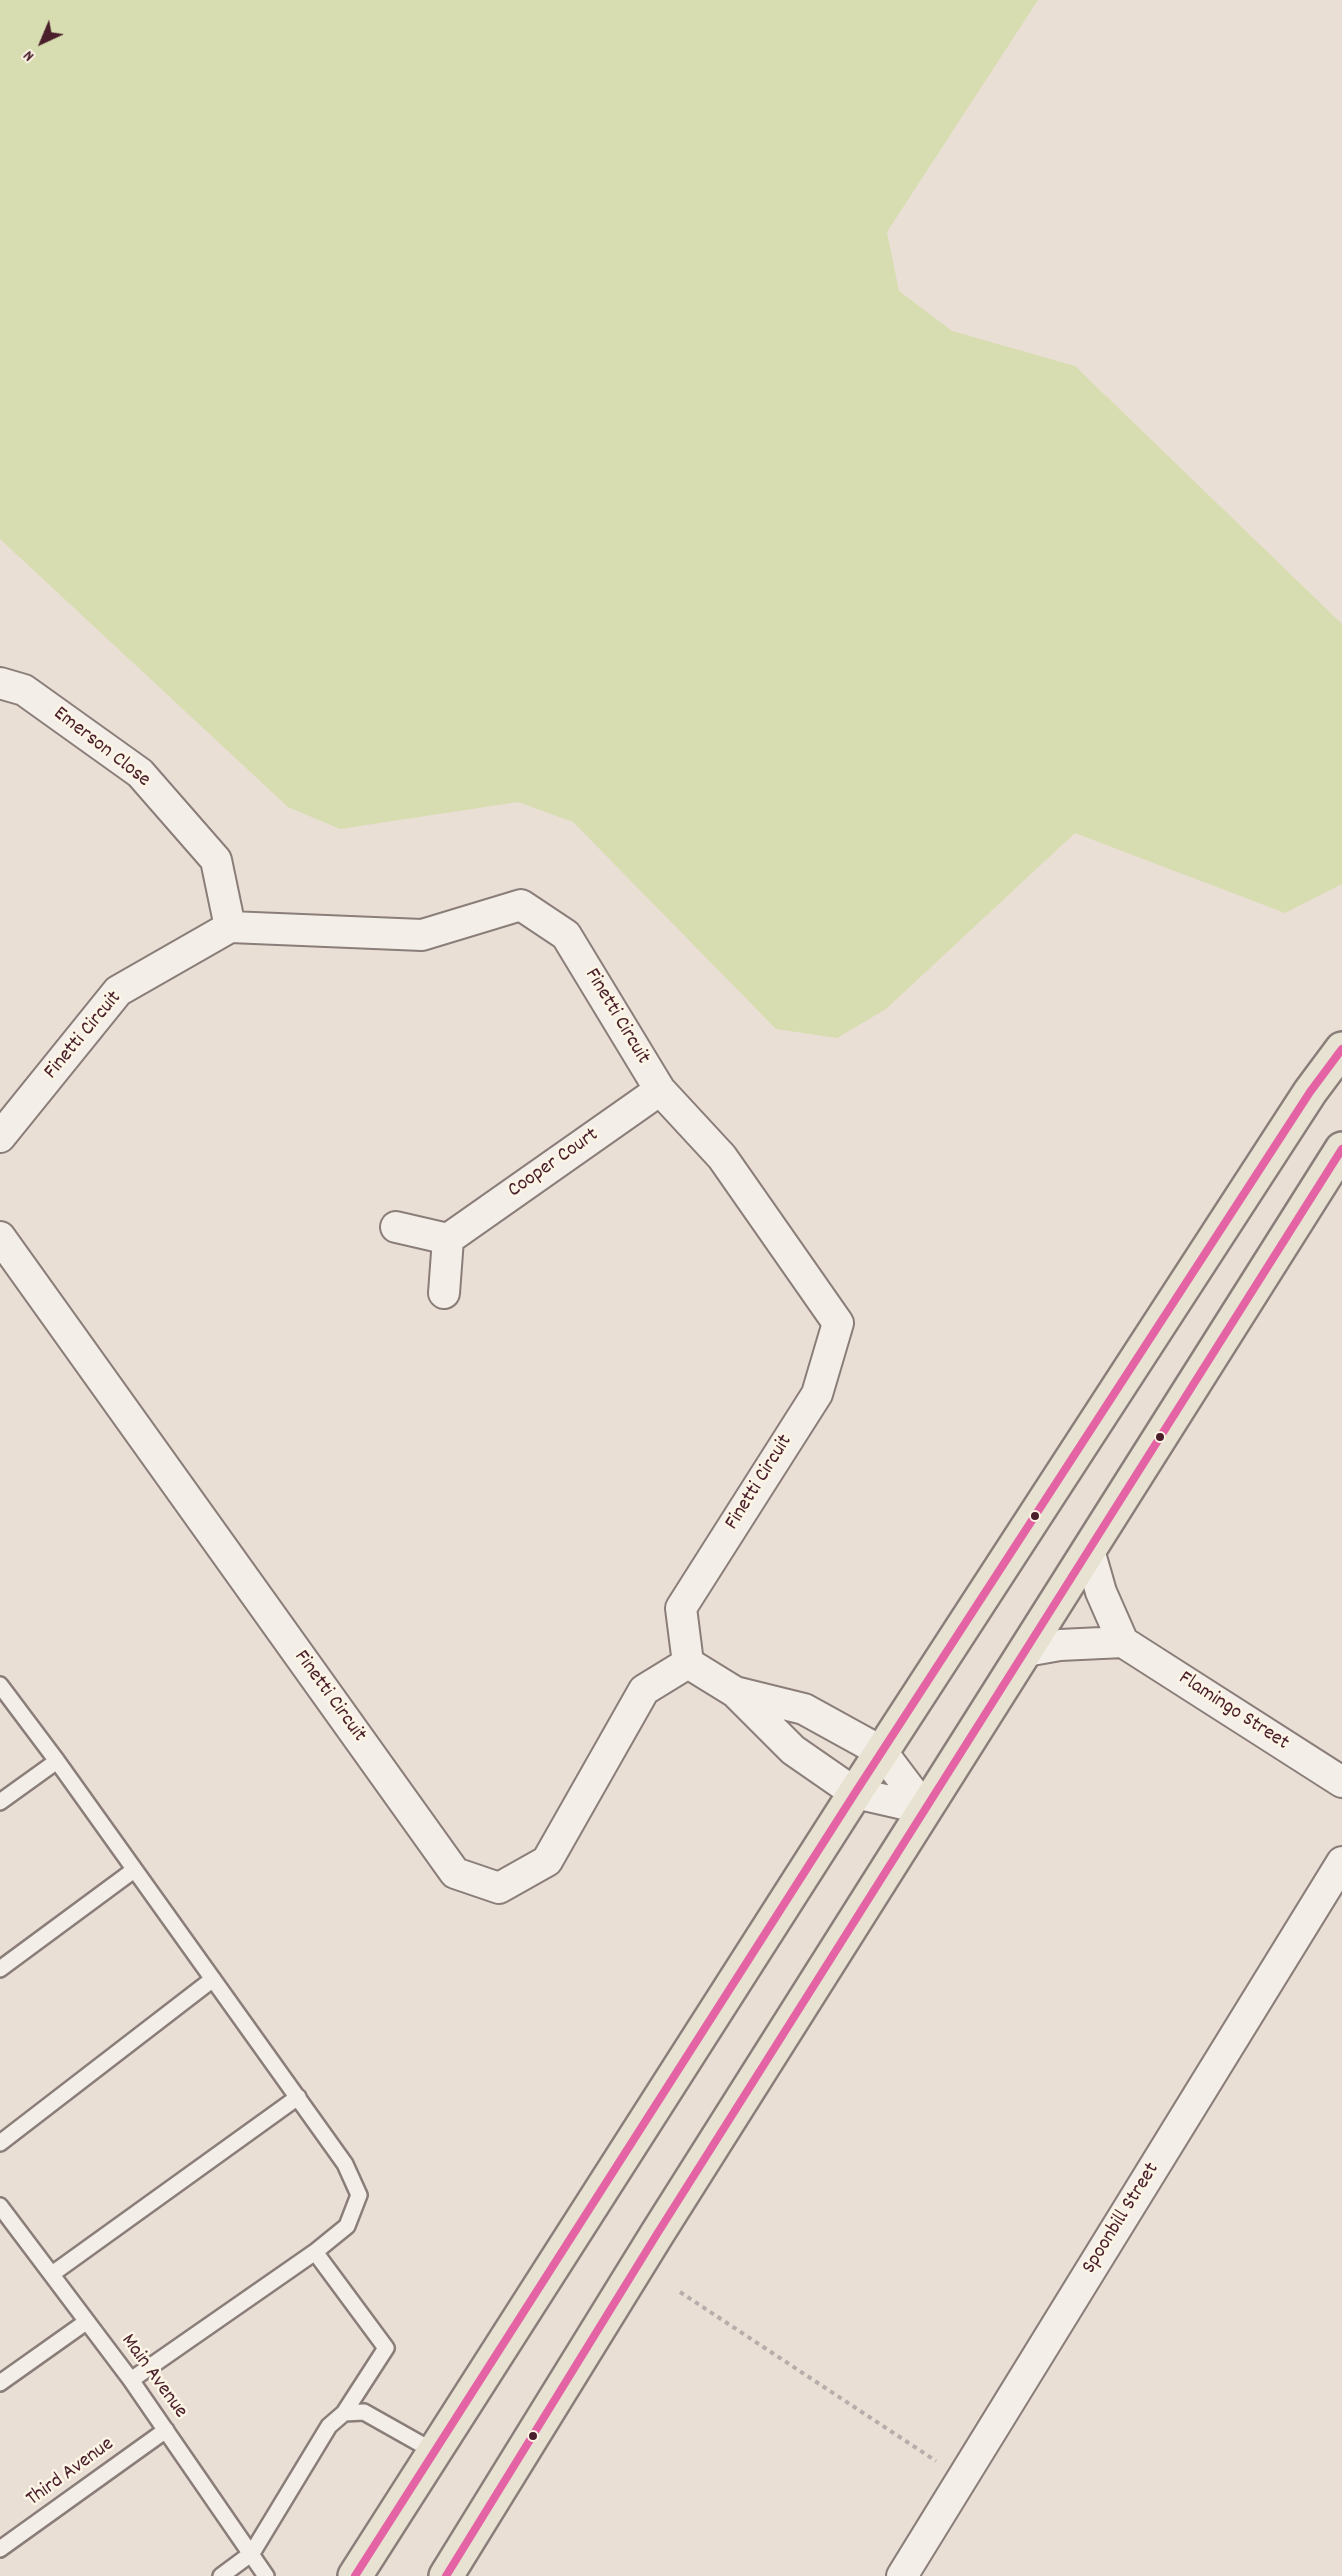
<!DOCTYPE html>
<html>
<head>
<meta charset="utf-8">
<style>
	body { margin:0 }
	#map { position:relative; width:1342px; height:2576px; overflow:hidden; background:#eadfd4; font-family:Dekko,sans-serif }
	canvas { display:block }
	.north { position:absolute; left:12px; top:12px; width:60px; height:60px; -webkit-text-stroke:4px #fcf5e5; paint-order:stroke; rotate:224deg; font-size:16px; font-weight:700; line-height:24px; text-align:center; color:#4a1f2b }
	.north::after { content:''; display:block; margin:auto; width:21px; height:27px; background:#4a1f2b; clip-path:polygon(50% 0,100% 100%,50% 72%,0 100%) }
</style>
</head>
<body>
<div id="map">
<canvas width="1342" height="2576"></canvas>
<div class="north">N</div>
</div>
<script>
const context = document.querySelector('canvas').getContext('2d');
context.lineJoin = 'round';
function paint(path, color) { context.fillStyle = color; context.fill(path, 'evenodd'); }
const poly = rows => new Path2D(rows.map(r => 'M' + r).join(''));
function trace(path, color, width, dash) { context.strokeStyle = color; context.lineWidth = width; context.lineCap = dash ? 'butt' : 'round'; context.setLineDash(dash || []); context.stroke(path); }
function label(font, color, halo, rows, align = 'center') {
  context.font = font + ' Dekko,sans-serif'; context.lineWidth = 5; context.setLineDash([]); context.textBaseline = 'middle'; context.strokeStyle = halo; context.fillStyle = color; for (const [text, x, y, turn = 0] of rows) {
    context.save(); context.translate(x, y); context.rotate((+turn || 0) * Math.PI / 180); context.textAlign = isNaN(turn) ? turn : align; if (halo) context.strokeText(text, 0, 0); context.fillText(text, 0, 0); context.restore();
  }
}
paint(poly([
	[0,0,1038,0,887,232,899,291,952,331,1075,366,1342,624,1342,884,1285,913,1075,833,886,1009,837,1038,776,1029,573,822,518,802,340,829,288,807,0,539]
]), '#d7ddb0');
const lane = poly([
	[0,1685,57,1761,0,1802],
	[57,1761,345,2164,359,2195,347,2226,315,2252],
	[0,1969,134,1870],
	[0,2143,213,1979],
	[0,2206,131,2380,266,2576],
	[52,2274,298,2097],
	[131,2380,315,2252,386,2348,344,2413],
	[0,2383,86,2322],
	[0,2549,166,2430],
	[221,2576,252,2553,329,2426,344,2413,364,2412,435,2452]
]);
const street = poly([
	[0,683,24,690,140,773,216,860,230,927],
	[0,1137,118,991,230,927,422,935,521,905,566,935,660,1090,722,1157,838,1323,817,1394,681,1608,688,1663],
	[396,1227,448,1239,660,1090],
	[0,1237,455,1873,499,1888,547,1861,644,1690,688,1663],
	[444,1293,448,1239],
	[1089,1550,1101,1592,1123,1642,1342,1782],
	[1026,1651,1060,1645,1123,1642],
	[688,1663,735,1692,793,1750,855,1793,925,1809],
	[735,1692,804,1709,882,1752,925,1809],
	[902,2576,1342,1862]
]);
const primary = poly([
	[355,2576,855,1793,1310,1092,1342,1049],
	[446,2576,657,2234,1342,1149]
]);
trace(lane, '#8a7d7a', 20);
trace(street, '#8a7d7a', 34);
trace(primary, '#8a7d7a', 38);
trace(poly([
	[680,2292,936,2461]
]), '#b6aeaa', 4, [4.5, 4.5]);
trace(lane, '#f3efe8', 15);
trace(street, '#f3efe8', 30);
trace(primary, '#e7e2d1', 33);
trace(poly([
	[355,2576,855,1793,1310,1092,1342,1049],
	[446,2576,657,2234,1342,1149]
]), '#e463a4', 8);
for (const [x, y, r, color] of [
	[1160,1437,5,"#4a1f2b"],
	[1035,1516,5,"#4a1f2b"],
	[533,2436,5,"#4a1f2b"]
]) { const dot = new Path2D(); dot.arc(x, y, r, 0, 2 * Math.PI); context.fillStyle = color; context.fill(dot); trace(dot, '#fcf5e5', 2); }
label('21px', '#4a1f2b', '#fcf5e5', [
	["Emerson Close",101,748,38],
	["Finetti Circuit",616,1017,59],
	["Finetti Circuit",84,1036,-50],
	["Cooper Court",554,1164,-35],
	["Finetti Circuit",760,1483,-58],
	["Finetti Circuit",329,1697,54],
	["Flamingo Street",1233,1712,33],
	["Spoonbill Street",1122,2219,-58],
	["Main Avenue",153,2377,54],
	["Third Avenue",71,2473,-36]
]);
</script>
</body>
</html>
